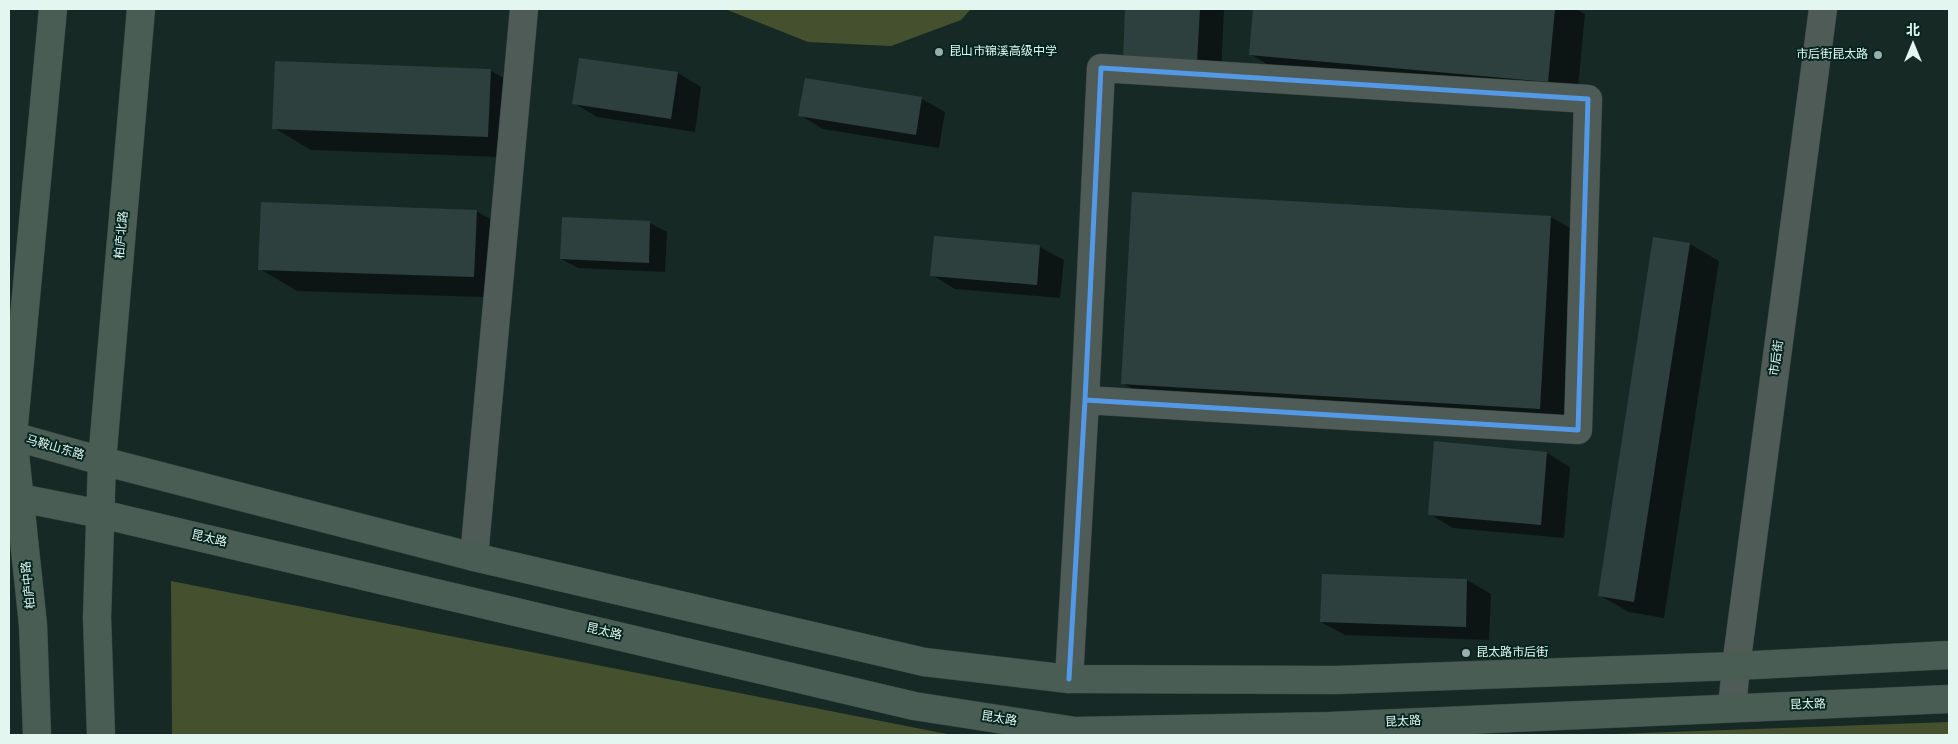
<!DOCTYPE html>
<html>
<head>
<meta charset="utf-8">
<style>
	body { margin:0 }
	#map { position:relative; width:1958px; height:744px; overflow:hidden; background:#172924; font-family:"DejaVu Sans","Noto Sans SC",sans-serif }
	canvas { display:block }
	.frame { position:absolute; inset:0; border:10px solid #e4f6f0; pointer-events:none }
	.north { position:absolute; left:1888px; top:20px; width:50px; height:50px; -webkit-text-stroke:4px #05261e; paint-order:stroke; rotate:0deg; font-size:14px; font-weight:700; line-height:20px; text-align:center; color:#e4f6f0 }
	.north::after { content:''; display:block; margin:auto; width:18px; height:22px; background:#e4f6f0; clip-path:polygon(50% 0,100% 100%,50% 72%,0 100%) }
</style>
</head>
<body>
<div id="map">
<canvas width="1958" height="744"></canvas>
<div class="frame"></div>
<div class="north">北</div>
</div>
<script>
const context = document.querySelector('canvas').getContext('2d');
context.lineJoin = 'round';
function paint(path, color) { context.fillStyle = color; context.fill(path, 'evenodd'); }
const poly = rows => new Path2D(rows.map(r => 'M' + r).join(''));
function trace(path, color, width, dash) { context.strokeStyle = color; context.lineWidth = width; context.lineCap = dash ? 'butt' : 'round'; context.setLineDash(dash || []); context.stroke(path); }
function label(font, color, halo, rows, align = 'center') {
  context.font = font + ' "DejaVu Sans","Noto Sans SC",sans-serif'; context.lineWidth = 4; context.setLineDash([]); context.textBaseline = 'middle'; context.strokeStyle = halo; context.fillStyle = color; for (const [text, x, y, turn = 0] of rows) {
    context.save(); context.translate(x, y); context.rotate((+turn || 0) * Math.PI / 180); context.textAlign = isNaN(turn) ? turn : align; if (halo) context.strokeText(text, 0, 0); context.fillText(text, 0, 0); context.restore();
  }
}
paint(poly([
	[725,9,971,9,961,20,891,46,808,42],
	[171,581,952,735,172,735],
	[1949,722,1949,735,1587,735]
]), '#45502e');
paint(poly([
	[1126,9,1224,9,1221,75,1124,58],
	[1254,9,1576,9,1585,14,1577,98,1279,71,1250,54],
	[490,70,527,92,525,158,311,150,274,128],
	[678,73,701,87,695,132,597,117,574,103],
	[806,79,922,99,945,112,939,148,823,129,800,115],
	[476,211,513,232,511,298,297,291,260,269],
	[1551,217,1580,234,1569,425,1152,400,1122,383],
	[563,219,650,223,667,232,665,272,578,268,561,259],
	[935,237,1040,247,1064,260,1060,298,955,289,932,275],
	[1690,244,1719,261,1664,618,1629,612,1599,595],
	[1436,443,1547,453,1570,467,1564,538,1453,528,1429,514],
	[1323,575,1467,580,1491,594,1489,640,1345,635,1321,622]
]), '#0007');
paint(poly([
	[1125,9,1200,9,1197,62,1123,59],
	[1253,9,1555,9,1548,82,1249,55],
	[579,58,678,72,671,119,572,104],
	[275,61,491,69,488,137,272,129],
	[805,78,922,97,916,135,798,116],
	[1132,192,1551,216,1540,409,1121,384],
	[261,202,477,210,474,277,258,270],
	[562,217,650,221,649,263,560,259],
	[934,236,1040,245,1037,285,930,276],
	[1653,237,1690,243,1634,602,1598,596],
	[1434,441,1547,452,1541,525,1428,515],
	[1322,574,1467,579,1466,627,1320,622]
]), '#2d403d');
const minor = poly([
	[474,557,524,9],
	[1069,679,1085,400,1101,68,1588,99,1578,430,1085,400],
	[1732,708,1736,666,1823,9]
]);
const major = poly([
	[9,435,102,461,474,557,924,662,1069,679,1336,680,1736,666,1949,655],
	[9,498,20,498,101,514,914,706,1075,731,1330,726,1949,699],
	[37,735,33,625,13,435,53,9],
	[101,735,97,617,102,461,141,9]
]);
trace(minor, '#35423f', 29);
trace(major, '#35423f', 29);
trace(minor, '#4e5b57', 28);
trace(major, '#495d54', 28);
trace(poly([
	[1069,679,1085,400,1101,68,1588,99,1578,430,1085,400]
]), '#5399e6', 5);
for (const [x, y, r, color] of [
	[939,52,5,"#9caea9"],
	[1878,55,5,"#9caea9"],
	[1466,653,5,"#9caea9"]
]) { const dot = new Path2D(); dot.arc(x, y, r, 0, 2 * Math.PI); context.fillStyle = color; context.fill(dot); trace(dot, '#05261e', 2); }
label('12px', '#e4f6f0', '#05261e', [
	["昆山市锦溪高级中学",949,52],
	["市后街昆太路",1868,55,"right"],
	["昆太路市后街",1476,653]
], 'left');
label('12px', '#e4f6f0', '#05261e', [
	["柏庐北路",122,235,-85],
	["市后街",1777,358,-82],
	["马鞍山东路",55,448,16],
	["昆太路",209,539,13],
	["柏庐中路",29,585,-96],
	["昆太路",604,632,13],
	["昆太路",1808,705,-2],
	["昆太路",999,719,9],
	["昆太路",1403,722,-3]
]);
</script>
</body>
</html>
